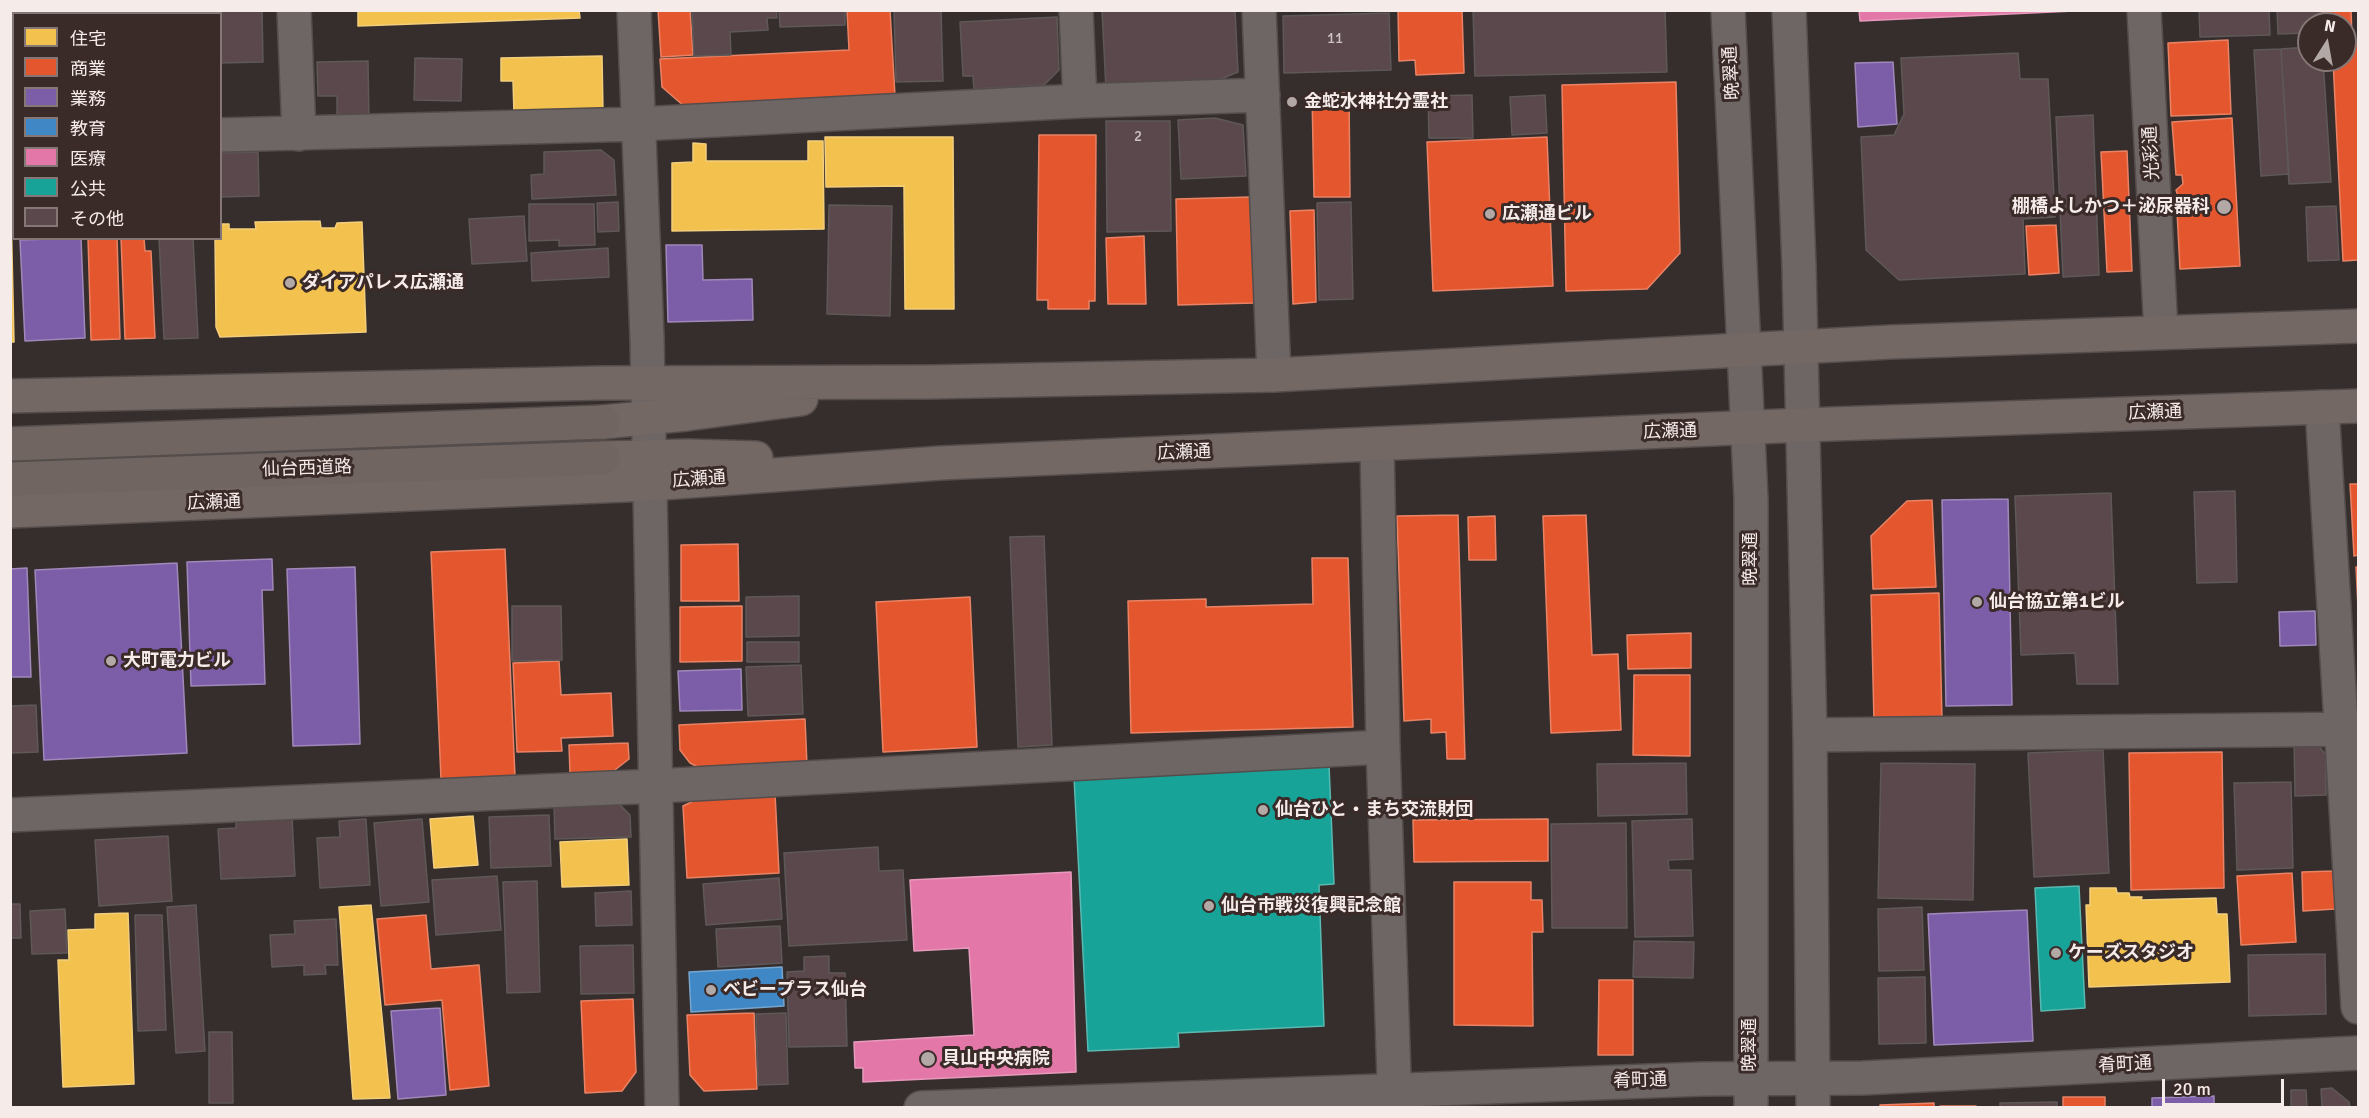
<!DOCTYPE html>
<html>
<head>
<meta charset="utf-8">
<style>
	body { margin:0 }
	#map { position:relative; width:2369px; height:1118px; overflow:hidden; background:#362e2c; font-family:Signika,"Noto Sans JP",sans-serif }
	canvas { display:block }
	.frame { position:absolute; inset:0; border:12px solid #f5ebe9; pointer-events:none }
	.legend { position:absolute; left:12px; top:12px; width:210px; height:228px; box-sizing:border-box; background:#3a2a28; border:2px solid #857775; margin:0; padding:8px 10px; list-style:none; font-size:18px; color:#f5ebe9 }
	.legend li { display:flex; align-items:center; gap:12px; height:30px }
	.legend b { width:30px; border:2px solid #857775 }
	.north { position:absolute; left:2297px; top:12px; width:60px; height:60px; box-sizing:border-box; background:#3a2a28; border:2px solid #857775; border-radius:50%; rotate:11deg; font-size:16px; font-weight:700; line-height:24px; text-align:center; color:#f5ebe9 }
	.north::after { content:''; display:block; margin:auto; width:21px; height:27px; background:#b2a9a7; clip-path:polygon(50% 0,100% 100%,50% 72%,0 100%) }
	.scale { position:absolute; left:2162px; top:1079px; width:122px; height:27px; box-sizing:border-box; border:3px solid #f5ebe9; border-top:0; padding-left:8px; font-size:18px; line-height:21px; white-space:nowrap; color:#f5ebe9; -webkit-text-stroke:4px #3a2a28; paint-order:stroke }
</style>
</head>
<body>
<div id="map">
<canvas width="2369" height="1118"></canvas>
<div class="frame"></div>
<ul class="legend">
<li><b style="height:16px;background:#f2c14e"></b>住宅</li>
<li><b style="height:16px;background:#e4572e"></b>商業</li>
<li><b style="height:16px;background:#7b5ea7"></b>業務</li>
<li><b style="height:16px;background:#3f88c5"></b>教育</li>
<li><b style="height:16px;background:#e377a8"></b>医療</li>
<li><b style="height:16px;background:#17a398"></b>公共</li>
<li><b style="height:16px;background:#5a484c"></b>その他</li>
</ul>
<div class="north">N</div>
<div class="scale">20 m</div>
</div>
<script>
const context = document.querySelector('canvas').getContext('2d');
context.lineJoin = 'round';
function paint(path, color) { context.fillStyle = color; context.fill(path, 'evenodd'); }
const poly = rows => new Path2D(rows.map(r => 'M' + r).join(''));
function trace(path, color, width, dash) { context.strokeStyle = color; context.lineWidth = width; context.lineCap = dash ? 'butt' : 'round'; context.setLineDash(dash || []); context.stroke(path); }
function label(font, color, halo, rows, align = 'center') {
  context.font = font + ' Signika,"Noto Sans JP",sans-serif'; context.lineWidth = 6; context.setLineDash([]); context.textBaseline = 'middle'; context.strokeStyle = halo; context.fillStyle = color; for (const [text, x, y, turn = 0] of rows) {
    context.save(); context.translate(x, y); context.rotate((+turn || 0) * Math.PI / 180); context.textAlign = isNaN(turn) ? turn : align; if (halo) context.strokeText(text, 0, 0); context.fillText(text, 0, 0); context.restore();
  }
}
const homes = poly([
	[113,10,159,10,159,14,113,14,113,10],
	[358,10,579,10,580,18,358,26,358,10],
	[602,56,603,112,514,114,513,81,501,81,501,58,602,56],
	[825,137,953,137,954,309,905,309,904,186,826,187,825,137],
	[808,141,823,141,824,229,672,231,672,163,693,162,693,143,706,144,706,161,808,161,808,141],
	[10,161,14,342,10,342,10,161],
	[320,221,321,228,335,228,337,223,362,222,366,332,220,337,216,327,215,238,220,238,220,224,229,224,229,229,256,229,255,222,320,221],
	[473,816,478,865,434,868,430,819,473,816],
	[627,839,629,885,562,887,560,842,627,839],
	[2090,888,2116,888,2117,893,2129,893,2130,897,2142,897,2141,900,2216,898,2217,914,2227,914,2230,982,2089,987,2086,905,2090,905,2090,888],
	[371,905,390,1098,353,1099,339,907,371,905],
	[128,913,134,1084,63,1087,58,960,69,960,68,930,95,929,95,914,128,913]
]);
paint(homes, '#f2c14e');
trace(homes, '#f3ce7c', 1.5);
const shops = poly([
	[658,10,690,10,693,55,661,57,658,10],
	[847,10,890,10,895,96,685,107,662,87,660,59,849,50,847,10],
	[1398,10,1462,10,1464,73,1416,75,1415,60,1399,61,1398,10],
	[2322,10,2351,10,2352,38,2345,39,2345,24,2323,24,2322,10],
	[2228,40,2231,114,2171,116,2168,43,2228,40],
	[2358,44,2358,260,2343,261,2333,60,2345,60,2345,45,2358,44],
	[1676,82,1680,253,1647,289,1566,291,1562,85,1676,82],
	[1349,93,1350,197,1314,197,1312,94,1349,93],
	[2232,118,2240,266,2180,269,2177,211,2184,210,2183,198,2178,196,2176,190,2183,184,2182,175,2176,175,2172,122,2232,118],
	[1039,135,1096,135,1095,301,1089,301,1089,309,1048,309,1048,300,1037,300,1039,135],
	[1547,137,1553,286,1433,291,1427,142,1547,137],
	[2127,151,2132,271,2107,272,2101,152,2127,151],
	[1251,197,1254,303,1178,305,1176,199,1251,197],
	[1314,210,1316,302,1293,304,1290,211,1314,210],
	[2056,225,2059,273,2029,275,2026,226,2056,225],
	[1144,236,1146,304,1108,304,1106,238,1144,236],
	[88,238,117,238,120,339,91,340,88,238],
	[121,238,144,238,145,251,151,251,155,338,125,339,121,238],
	[2350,484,2358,484,2358,555,2354,556,2350,484],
	[1932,500,1936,587,1873,589,1871,536,1907,501,1932,500],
	[1458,515,1465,759,1447,759,1446,732,1431,733,1431,719,1404,721,1397,516,1458,515],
	[1586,515,1592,655,1618,654,1621,730,1551,733,1543,516,1586,515],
	[1495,516,1496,560,1469,560,1468,517,1495,516],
	[738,544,739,601,681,601,681,545,738,544],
	[505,549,515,777,441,779,431,552,505,549],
	[1312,558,1348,558,1353,727,1131,733,1128,601,1206,599,1206,607,1313,604,1312,558],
	[2356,567,2358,567,2358,608,2356,567],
	[1939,593,1942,720,1874,722,1871,595,1939,593],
	[970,597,977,747,883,752,876,602,970,597],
	[742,606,742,661,680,662,680,607,742,606],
	[1691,633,1691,668,1628,669,1627,635,1691,633],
	[559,661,561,695,611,693,613,736,561,738,562,751,517,752,513,663,559,661],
	[1634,675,1690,675,1690,756,1633,755,1634,675],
	[805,719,807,765,702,769,690,763,680,750,679,725,805,719],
	[628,743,629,759,611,773,570,774,569,745,628,743],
	[2222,752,2224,888,2131,890,2129,753,2222,752],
	[775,793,779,873,687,878,683,806,702,797,775,793],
	[1548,819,1548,861,1414,862,1413,820,1548,819],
	[2333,871,2335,909,2303,911,2302,872,2333,871],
	[2292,873,2296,942,2241,945,2237,876,2292,873],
	[1454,882,1531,882,1531,900,1542,900,1543,932,1532,932,1533,1026,1454,1025,1454,882],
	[426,915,431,969,479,965,489,1086,450,1090,442,1000,385,1005,377,919,426,915],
	[1599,980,1633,980,1633,1055,1598,1055,1599,980],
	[633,999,636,1072,622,1091,585,1093,581,1001,633,999],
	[754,1013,757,1089,704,1091,690,1075,687,1015,754,1013],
	[2063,1097,2105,1097,2105,1108,2063,1108,2063,1097],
	[1934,1103,1934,1108,1880,1108,1880,1105,1934,1103],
	[1940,1106,1976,1106,1976,1108,1940,1108,1940,1106]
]);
paint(shops, '#e4572e');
trace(shops, '#e98366', 1.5);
const offices = poly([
	[1893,62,1897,124,1858,127,1855,63,1893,62],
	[81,238,85,338,25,341,20,240,81,238],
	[666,245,702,245,703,280,752,279,753,320,668,322,666,245],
	[2008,499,2012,705,1946,706,1942,500,2008,499],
	[272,559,273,590,262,590,265,684,191,686,187,562,272,559],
	[177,563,187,753,44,760,35,570,177,563],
	[355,567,360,744,293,746,287,569,355,567],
	[27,568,31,677,10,677,10,569,27,568],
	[2315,611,2316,645,2280,646,2279,612,2315,611],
	[741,669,742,710,680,711,678,671,741,669],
	[2027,910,2033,1041,1934,1045,1928,914,2027,910],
	[440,1008,446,1095,398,1099,391,1011,440,1008],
	[2214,1096,2214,1108,2152,1108,2152,1098,2214,1096]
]);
paint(offices, '#7b5ea7');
trace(offices, '#a088bb', 1.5);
const schools = poly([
	[782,967,784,1006,691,1012,689,972,782,967]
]);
paint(schools, '#3f88c5');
trace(schools, '#76a6d0', 1.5);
const health = poly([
	[1859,10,2095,10,1860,21,1859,10],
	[1071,872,1076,1072,863,1082,863,1068,855,1068,854,1042,974,1035,969,948,914,951,910,880,1071,872]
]);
paint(health, '#e377a8');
trace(health, '#e89abc', 1.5);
const public = poly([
	[1329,765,1334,884,1319,885,1324,1026,1178,1033,1179,1047,1088,1051,1074,777,1329,765],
	[2079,886,2085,1008,2041,1011,2035,888,2079,886]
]);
paint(public, '#17a398');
trace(public, '#5ab9b0', 1.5);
const building = poly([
	[10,10,40,10,40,14,14,14,14,40,10,40,10,10],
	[167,10,262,10,263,62,220,63,220,14,167,14,167,10],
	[692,10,776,10,777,18,767,18,768,30,730,32,731,55,694,56,692,10],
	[779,10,845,10,845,25,780,27,779,10],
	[894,10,941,10,943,81,896,82,894,10],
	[1102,10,1235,10,1238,72,1206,85,1106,89,1102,10],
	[1473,10,1665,10,1667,72,1475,76,1473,10],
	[2199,10,2269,10,2270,35,2200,37,2199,10],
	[2277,10,2320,10,2321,24,2309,24,2309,33,2278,34,2277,10],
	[1389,13,1391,70,1284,73,1283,16,1389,13],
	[1057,17,1059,70,1044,85,974,89,973,76,963,76,960,22,1057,17],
	[2309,47,2309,60,2323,60,2331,182,2289,184,2281,49,2309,47],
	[10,49,14,49,14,119,10,119,10,49],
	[2281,49,2289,174,2261,176,2254,50,2281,49],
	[2018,53,2020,79,2048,79,2055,217,2023,219,2025,274,1899,280,1866,250,1861,137,1894,135,1904,114,1901,58,2018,53],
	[415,58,462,59,461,101,414,100,415,58],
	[368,61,369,120,337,120,337,96,318,96,317,62,368,61],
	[1472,95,1473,138,1429,138,1428,96,1472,95],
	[1545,95,1547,133,1512,135,1510,97,1545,95],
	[2093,115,2099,275,2063,277,2056,117,2093,115],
	[1215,118,1243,125,1246,176,1181,179,1178,120,1215,118],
	[1106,121,1170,121,1171,231,1107,232,1106,121],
	[601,150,614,160,616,195,532,199,531,175,544,174,544,152,601,150],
	[258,152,259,196,220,197,220,153,258,152],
	[618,202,619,231,598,232,597,203,618,202],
	[1351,202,1353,299,1319,300,1317,203,1351,202],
	[529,204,594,204,595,245,559,246,559,240,529,241,529,204],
	[829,205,892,206,890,316,827,314,829,205],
	[2336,206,2339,260,2308,261,2306,207,2336,206],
	[524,216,527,261,472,264,469,219,524,216],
	[159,238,193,238,198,338,164,339,159,238],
	[608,248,609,277,532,281,531,253,608,248],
	[2235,491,2237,582,2197,583,2194,492,2235,491],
	[2111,493,2118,684,2077,684,2075,653,2021,655,2015,496,2111,493],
	[1044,536,1052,745,1018,747,1010,537,1044,536],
	[799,596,799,636,746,637,746,597,799,596],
	[512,606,561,606,562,660,512,661,512,606],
	[747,642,799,642,799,662,747,662,747,642],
	[801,665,803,714,748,716,746,667,801,665],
	[36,705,38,752,10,753,10,706,36,705],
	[2313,739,2326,755,2326,795,2295,796,2294,740,2313,739],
	[2103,750,2109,873,2034,877,2028,753,2103,750],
	[1686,763,1687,814,1598,816,1597,764,1686,763],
	[1881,763,1975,764,1973,900,1878,898,1881,763],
	[2291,782,2293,868,2237,870,2234,783,2291,782],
	[617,802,630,815,631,837,555,839,554,804,617,802],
	[549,815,551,866,491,868,489,817,549,815],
	[292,817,295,876,221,879,218,829,236,828,236,818,292,817],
	[366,819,370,885,320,888,317,838,340,837,339,821,366,819],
	[422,819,429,902,381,906,374,823,422,819],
	[1692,819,1693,859,1668,860,1669,870,1691,870,1693,936,1635,937,1632,821,1692,819],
	[1626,823,1627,928,1552,928,1551,824,1626,823],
	[168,836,172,901,99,906,95,840,168,836],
	[878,847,879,871,903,870,907,940,789,946,784,853,878,847],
	[497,876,501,930,436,935,432,880,497,876],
	[779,878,782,919,706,925,703,884,779,878],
	[537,881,540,992,507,993,503,882,537,881],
	[631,891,632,925,596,926,595,893,631,891],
	[10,904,20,904,21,938,10,938,10,904],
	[196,905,205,1051,176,1053,167,907,196,905],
	[1922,907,1924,970,1879,971,1878,909,1922,907],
	[65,909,67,953,32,954,30,911,65,909],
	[135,915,162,915,166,1030,138,1031,135,915],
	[336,919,338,965,325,965,326,974,304,975,304,965,272,967,270,935,295,934,294,921,336,919],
	[780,926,782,963,718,967,716,929,780,926],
	[1634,941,1694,942,1693,978,1633,977,1634,941],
	[633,945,634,993,581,994,580,946,633,945],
	[2325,954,2326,1014,2249,1016,2248,955,2325,954],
	[829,956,829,973,845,973,847,1046,789,1047,787,972,804,971,804,957,829,956],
	[1925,977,1926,1043,1879,1044,1878,978,1925,977],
	[786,1013,788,1084,758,1085,756,1014,786,1013],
	[209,1032,232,1032,233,1103,209,1103,209,1032],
	[2332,1088,2349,1102,2350,1108,2291,1108,2291,1090,2306,1090,2307,1107,2322,1107,2321,1089,2332,1088],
	[2057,1102,2057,1108,2000,1108,2000,1103,2057,1102]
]);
paint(building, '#5a484c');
trace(building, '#5f5859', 1.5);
const minor = poly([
	[294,10,299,134],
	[634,10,647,338,662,1108],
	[1076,10,1080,101],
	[1259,10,1274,375],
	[2144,10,2161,332],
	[220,135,640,124,1080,101,1263,95],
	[10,139,14,139],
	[2322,407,2358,1007],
	[1377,444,1383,747,1395,1108],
	[1810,735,2358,729],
	[10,815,656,786,1383,747],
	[921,1108,1703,1079,1863,1078,2358,1053]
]);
const tertiary = poly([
	[1728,10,1751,499,1751,1108],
	[1789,10,1799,266,1810,735,1813,1108]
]);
const trunk = poly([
	[10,396,601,383,930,382,1274,375,1891,342,2358,326],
	[603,422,687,414,801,399],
	[603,458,688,456,756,458],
	[10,511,649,484,941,463,1803,425,2358,406]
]);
const motorway = poly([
	[10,444,603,422],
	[10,479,603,458]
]);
trace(minor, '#544d4c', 36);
trace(tertiary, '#544d4c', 36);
trace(trunk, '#544d4c', 36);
trace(motorway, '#544d4c', 36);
trace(minor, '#6d6665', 33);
trace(tertiary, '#6d6665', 33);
trace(trunk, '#736864', 33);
trace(motorway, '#706560', 33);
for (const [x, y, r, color] of [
	[1292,102,6,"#b2a9a7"],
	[2224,207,8,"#b2a9a7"],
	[1490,214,6,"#b2a9a7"],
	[290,283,6,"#b2a9a7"],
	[1977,602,6,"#b2a9a7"],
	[111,661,6,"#b2a9a7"],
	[1263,810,6,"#b2a9a7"],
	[1209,906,6,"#b2a9a7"],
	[2056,953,6,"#b2a9a7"],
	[711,990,6,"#b2a9a7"],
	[928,1059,8,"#b2a9a7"]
]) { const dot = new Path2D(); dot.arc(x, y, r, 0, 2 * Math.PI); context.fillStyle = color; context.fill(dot); trace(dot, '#3a2a28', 2); }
label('15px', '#cec2c2', null, [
	["11",1335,39],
	["2",1138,137]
]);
label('18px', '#f5ebe9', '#3a2a28', [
	["晩翠通",1732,73,-93],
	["光彩通",2152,153,-93],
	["広瀬通",2155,413,-2],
	["広瀬通",1670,432,-2],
	["広瀬通",1184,453,-2],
	["仙台西道路",307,469,-2],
	["広瀬通",699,480,-4],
	["広瀬通",214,503,-2],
	["晩翠通",1751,559,-90],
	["晩翠通",1750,1045,-90],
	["肴町通",2125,1065,-3],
	["肴町通",1640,1081,-2]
]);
label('bold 18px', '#f5ebe9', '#3a2a28', [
	["金蛇水神社分霊社",1304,102],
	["棚橋よしかつ＋泌尿器科",2210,207,"right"],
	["広瀬通ビル",1502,214],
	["ダイアパレス広瀬通",302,283],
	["仙台協立第1ビル",1989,602],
	["大町電力ビル",123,661],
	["仙台ひと・まち交流財団",1275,810],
	["仙台市戦災復興記念館",1221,906],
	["ケーズスタジオ",2068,953],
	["ベビープラス仙台",723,990],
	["貝山中央病院",942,1059]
], 'left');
</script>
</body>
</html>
